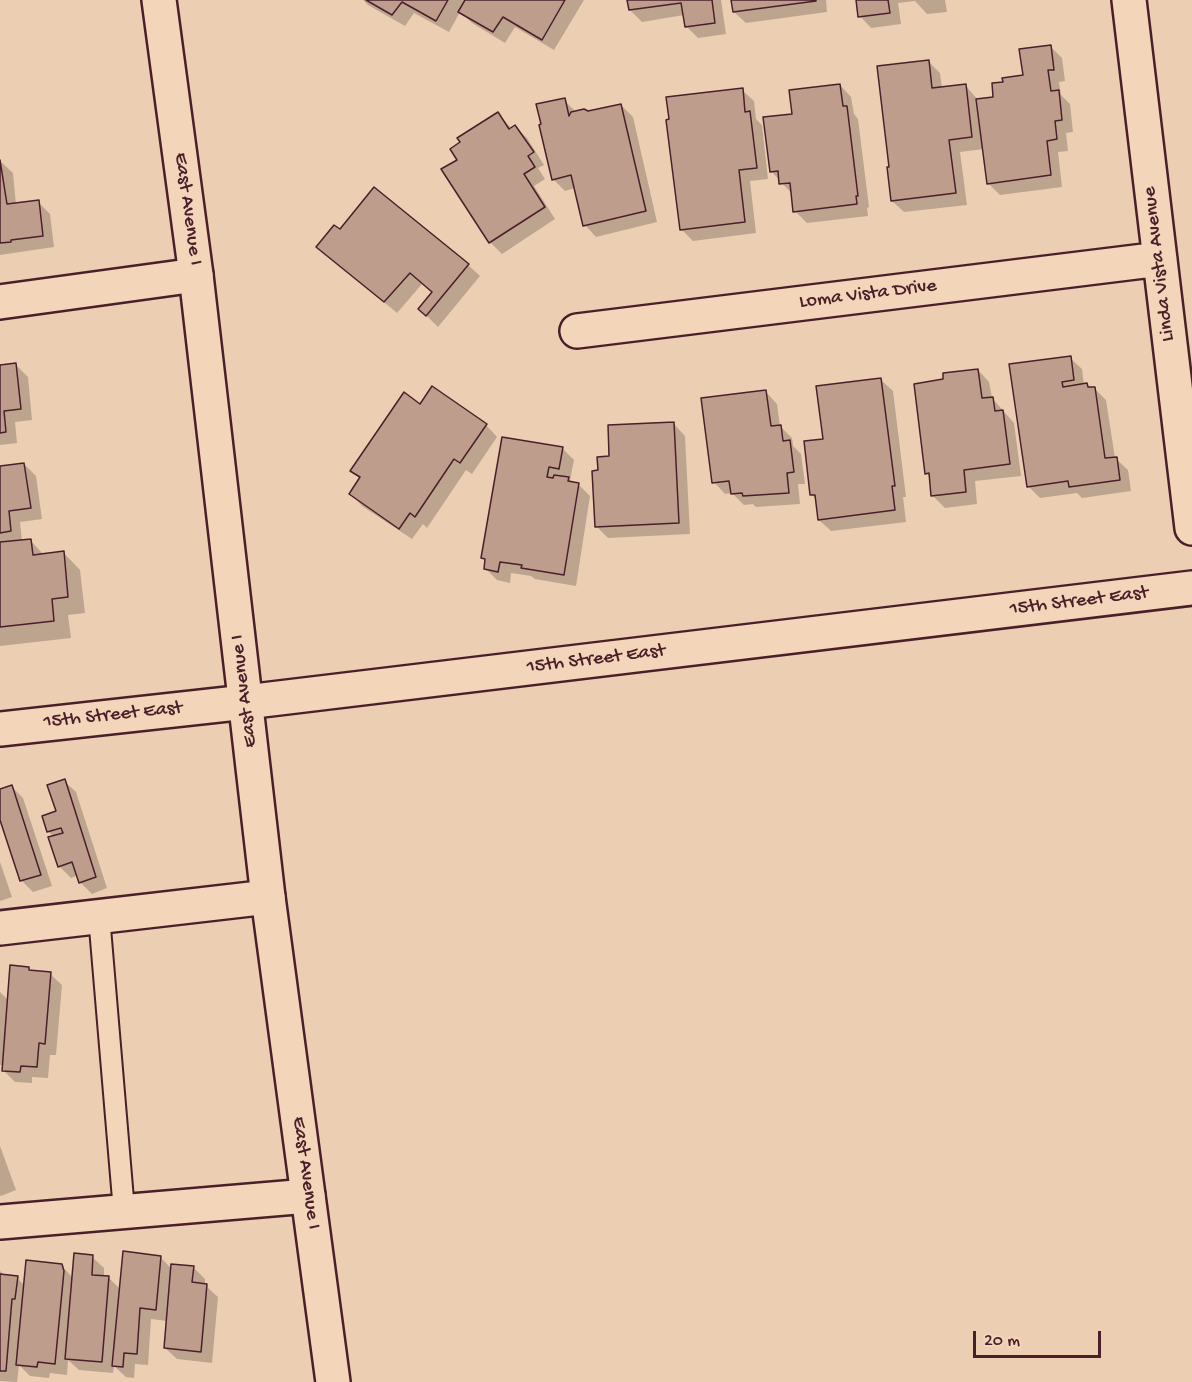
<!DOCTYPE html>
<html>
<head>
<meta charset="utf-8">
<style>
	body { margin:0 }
	#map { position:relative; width:1192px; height:1382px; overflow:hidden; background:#ecceb3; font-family:"Gochi Hand",sans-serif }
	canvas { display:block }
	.scale { position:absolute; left:973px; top:1331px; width:128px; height:27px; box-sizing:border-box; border:3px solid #4a1f2b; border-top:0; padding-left:8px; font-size:18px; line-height:21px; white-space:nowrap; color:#4a1f2b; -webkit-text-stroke:4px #f3d5b9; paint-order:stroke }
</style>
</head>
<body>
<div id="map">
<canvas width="1192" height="1382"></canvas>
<div class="scale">20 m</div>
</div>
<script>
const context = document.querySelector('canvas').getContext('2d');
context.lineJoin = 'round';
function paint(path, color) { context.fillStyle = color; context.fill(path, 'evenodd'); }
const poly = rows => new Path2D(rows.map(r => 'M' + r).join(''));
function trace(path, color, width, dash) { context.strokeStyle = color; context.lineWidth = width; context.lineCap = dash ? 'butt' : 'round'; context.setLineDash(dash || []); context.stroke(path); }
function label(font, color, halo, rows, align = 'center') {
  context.font = font + ' "Gochi Hand",sans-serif'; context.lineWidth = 4.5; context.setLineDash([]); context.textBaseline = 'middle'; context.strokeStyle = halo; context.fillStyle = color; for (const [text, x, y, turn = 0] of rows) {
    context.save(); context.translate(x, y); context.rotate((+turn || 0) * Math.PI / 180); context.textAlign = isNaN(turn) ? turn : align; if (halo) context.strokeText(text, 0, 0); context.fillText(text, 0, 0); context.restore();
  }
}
paint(poly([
	[363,0,584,0,554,50,515,27,505,43,472,23,460,12,449,32,414,13,405,26,368,5],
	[629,0,721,0,726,34,698,38,686,26,684,15,642,22,630,10],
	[732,0,826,0,827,12,746,23,734,12],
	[858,0,945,0,947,12,927,14,915,1,898,3,901,24,871,28,860,16],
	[1050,46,1062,58,1065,81,1059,82,1061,95,1070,104,1073,132,1066,133,1068,151,1058,152,1062,187,1000,195,988,183,984,149,960,152,967,205,904,212,892,201,891,168,928,61,940,73,942,88,966,86,978,100,995,98,1025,77],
	[840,85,851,97,854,114,858,119,869,207,867,208,868,216,807,223,795,211,793,195,771,171,794,115],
	[742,90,754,101,756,119,762,125,768,179,750,181,756,233,693,241,681,229],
	[564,100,576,112,588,113,621,105,633,117,657,222,596,237,585,225,575,188,565,191,553,179],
	[498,114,512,129,515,127,527,138,544,165,538,168,545,179,534,186,555,219,502,254,490,242,443,170,459,160],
	[0,161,13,173,16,205,38,202,50,214,54,247,0,255],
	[318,247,468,265,480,276,438,327,420,309,433,293,422,284,397,313],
	[1070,358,1082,369,1084,385,1094,388,1106,400,1115,458,1128,470,1131,491,1082,498,1077,493,1040,498,1028,486,1011,365],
	[16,365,28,377,32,420,15,422,17,443,0,445,0,367],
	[978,370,989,382,992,398,1014,423,1021,476,975,481,977,504,945,508,933,496,930,477,926,473,945,380],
	[881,380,893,391,906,497,903,497,906,522,831,531,819,520,817,500,812,495,824,440],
	[766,392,777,404,780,426,792,438,793,446,801,454,805,484,798,484,800,504,756,507,753,504,744,505,732,493,725,494,714,482],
	[421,406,486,425,497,437,472,474,466,470,427,528,423,524,412,539,362,506,351,494,360,479,351,471],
	[674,424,685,436,690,534,608,538,596,526,599,471,611,457],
	[562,448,574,460,570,480,578,484,590,496,576,586,535,579,531,576,511,573,510,583,497,580,485,568,487,561,483,558],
	[24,464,36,476,42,519,20,522,22,541,30,540,44,555,63,552,80,570,85,613,68,615,71,638,0,646,0,468],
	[64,781,76,792,107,888,92,894,80,882,78,875,71,878,59,866,54,837,48,831,58,812],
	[12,787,23,798,52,886,33,892,22,881,0,815,0,791],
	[0,862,12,897,0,901],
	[28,969,31,972,50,974,62,985,56,1055,50,1055,48,1078,32,1077,32,1083,15,1082,3,1070,4,1065,0,1065,0,992,9,1001],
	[0,1146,16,1190,1,1196,0,1195],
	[92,1257,104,1268,104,1277,109,1278,121,1290,160,1257,172,1269,193,1267,205,1279,205,1285,218,1297,212,1363,177,1359,165,1348,167,1321,151,1319,148,1365,135,1364,134,1378,126,1377,114,1366,113,1373,79,1370,68,1360,67,1375,50,1373,49,1378,30,1376,19,1365,17,1382,0,1381,0,1271,5,1276,17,1278,25,1286,61,1265,73,1278]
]), '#0003');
const building = poly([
	[366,0,448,0,436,21,402,2,392,15,366,0],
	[465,0,565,0,542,40,503,17,493,32,458,12,465,0],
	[627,0,712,0,715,23,685,27,681,3,629,10,627,0],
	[731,0,816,0,816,1,733,12,731,0],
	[856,0,888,0,890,13,858,17,856,0],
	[1051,45,1054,70,1048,70,1051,91,1059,90,1062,120,1055,121,1057,139,1047,141,1051,175,987,184,976,99,993,97,992,83,1003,82,1002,78,1023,75,1019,49,1051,45],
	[929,60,932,88,966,84,972,137,949,140,956,193,891,201,887,167,889,167,877,66,929,60],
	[840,84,843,106,847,106,858,196,856,196,857,204,793,212,790,183,779,184,778,171,770,172,763,117,792,114,789,90,840,84],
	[743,88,745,112,750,111,757,168,739,170,745,222,680,230,666,120,669,119,666,97,743,88],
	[565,98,569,116,571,112,584,109,588,111,621,104,646,211,583,226,571,175,552,180,539,125,541,124,536,104,565,98],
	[498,112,509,129,515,125,534,152,528,156,535,167,524,174,545,207,489,243,441,169,457,160,450,149,460,142,457,138,498,112],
	[0,160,7,204,39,200,43,236,11,240,11,242,0,243,0,160],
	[374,187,469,264,426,316,418,309,432,292,410,273,384,302,316,247,334,225,340,229,374,187],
	[1071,356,1074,380,1062,382,1063,387,1087,383,1088,387,1095,387,1105,458,1117,457,1120,480,1069,487,1068,481,1027,487,1009,364,1071,356],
	[16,363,21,409,4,411,6,432,0,433,0,365,16,363],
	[978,369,982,398,993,397,995,411,1003,410,1010,464,964,470,966,492,931,496,929,473,925,474,914,384,943,379,943,373,978,369],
	[881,378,895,486,892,486,895,510,818,520,815,495,810,495,804,441,823,439,816,386,881,378],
	[432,386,487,424,460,463,454,459,415,517,410,513,399,529,349,494,360,477,350,471,404,392,420,404,432,386],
	[766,390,771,426,781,425,783,441,790,440,794,472,787,473,789,493,743,496,742,493,731,494,729,481,712,483,701,398,766,390],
	[674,422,679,523,595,527,592,471,598,470,597,457,609,456,608,425,674,422],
	[502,437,563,447,559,469,549,467,547,477,553,478,554,475,569,477,568,481,579,483,564,575,521,568,522,565,500,562,498,572,484,569,485,559,481,558,502,437],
	[24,463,31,508,9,511,11,531,0,533,0,466,24,463],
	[31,539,33,555,64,551,68,597,52,599,54,621,0,627,0,542,31,539],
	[65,779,96,877,79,883,72,862,58,867,48,837,63,833,61,828,47,832,42,816,56,811,47,785,65,779],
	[12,785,41,875,20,881,0,820,0,789,12,785],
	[10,965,29,967,29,970,51,972,45,1044,39,1043,37,1067,21,1066,20,1072,2,1071,10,965],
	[123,1251,161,1256,156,1310,140,1308,137,1354,124,1353,123,1367,112,1366,123,1251],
	[74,1253,93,1255,92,1275,109,1276,102,1362,65,1359,74,1253],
	[26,1260,62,1264,64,1271,55,1364,38,1362,37,1367,16,1365,26,1260],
	[171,1264,194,1266,192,1282,207,1284,201,1352,164,1348,171,1264],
	[0,1274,18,1276,15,1299,12,1299,6,1371,0,1371,0,1274]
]);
paint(building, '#bf9d8d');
trace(building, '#4a1f2b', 1.5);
const lane = poly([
	[99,916,124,1211]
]);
const street = poly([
	[1129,0,1192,528],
	[0,302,196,275],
	[577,331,1160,259],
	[0,729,246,702],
	[0,928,268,897],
	[0,1222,308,1196]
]);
const secondary = poly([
	[246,702,1192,588]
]);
const primary = poly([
	[159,0,196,275,268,897,333,1382]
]);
trace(lane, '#4a1f2b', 24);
trace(street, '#4a1f2b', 38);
trace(secondary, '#4a1f2b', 38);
trace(primary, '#4a1f2b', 38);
trace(lane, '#f3d5b9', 20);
trace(street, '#f3d5b9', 33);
trace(secondary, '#f3d5b9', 33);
trace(primary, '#f3d5b9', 33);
label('20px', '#4a1f2b', '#f3d5b9', [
	["East Avenue I",187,209,82],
	["Linda Vista Avenue",1160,264,-97],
	["Loma Vista Drive",868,295,-7],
	["15th Street East",1079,602,-7],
	["15th Street East",596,660,-7],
	["East Avenue I",245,691,-97],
	["15th Street East",113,716,-6],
	["East Avenue I",305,1173,82]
]);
</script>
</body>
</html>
